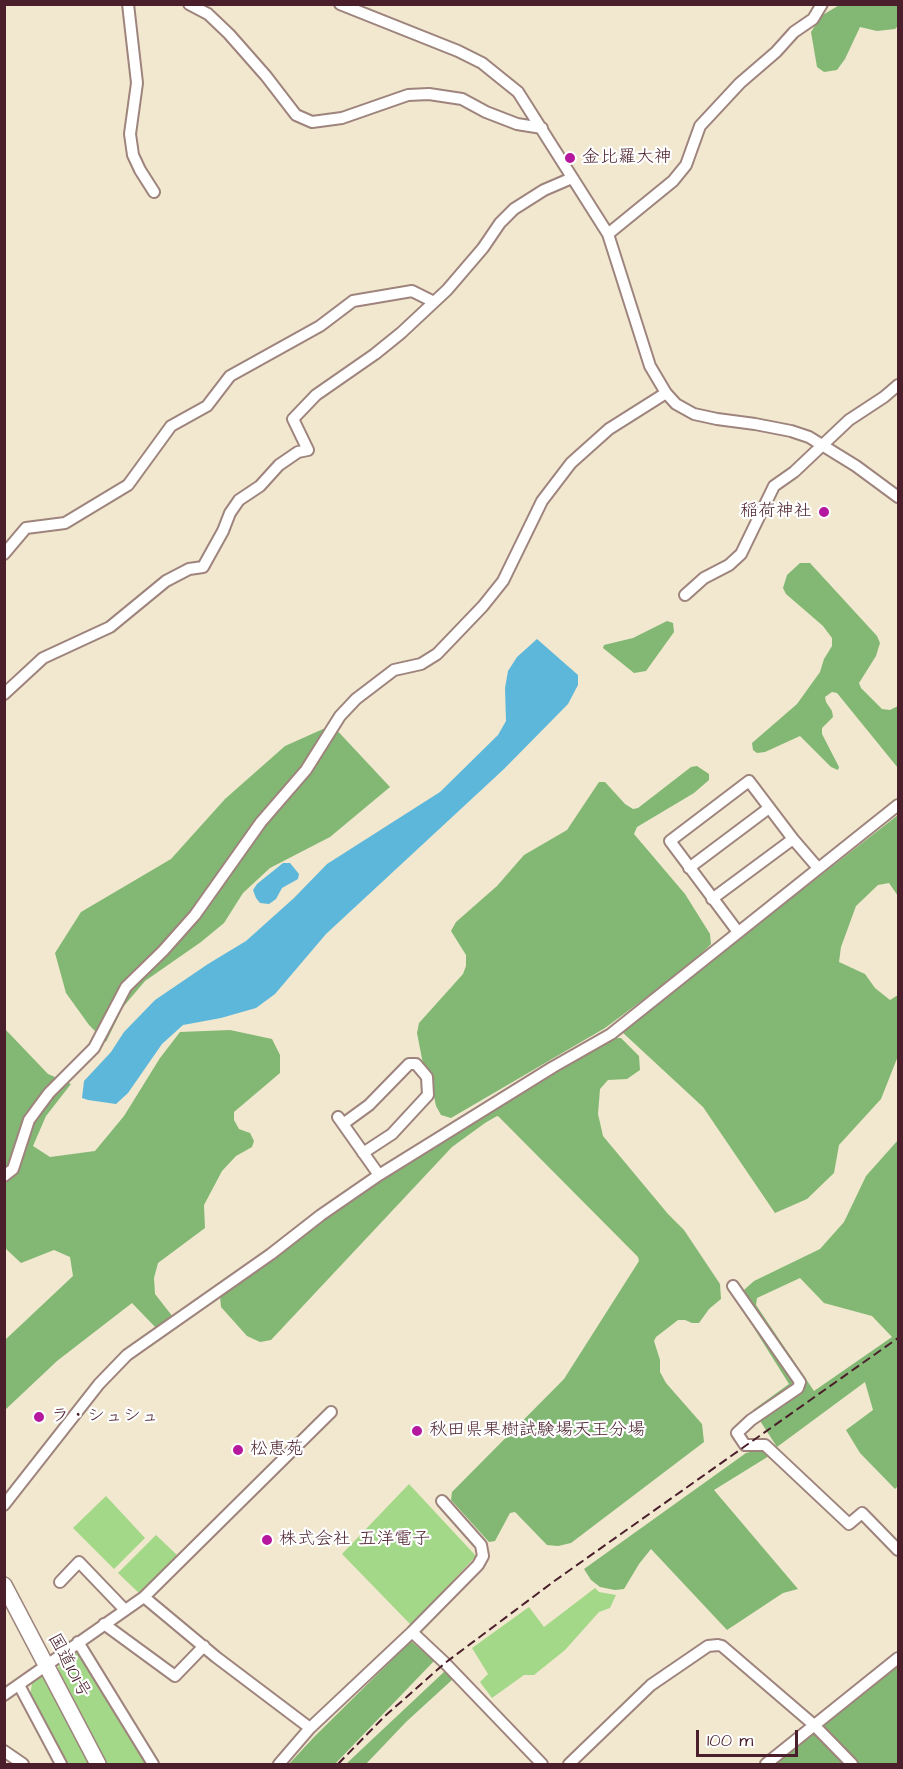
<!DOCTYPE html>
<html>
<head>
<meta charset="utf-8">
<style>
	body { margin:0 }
	#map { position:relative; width:903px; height:1769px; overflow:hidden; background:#f1e8cf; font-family:"Architects Daughter",sans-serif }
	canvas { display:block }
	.frame { position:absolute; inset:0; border:6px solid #4a1f2b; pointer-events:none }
	.scale { position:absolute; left:696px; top:1730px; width:102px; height:27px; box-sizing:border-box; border:3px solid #4a1f2b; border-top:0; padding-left:8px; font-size:18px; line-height:21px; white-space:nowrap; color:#4a1f2b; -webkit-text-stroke:4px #fff; paint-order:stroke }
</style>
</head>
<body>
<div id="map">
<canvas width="903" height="1769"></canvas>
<div class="frame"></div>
<div class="scale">100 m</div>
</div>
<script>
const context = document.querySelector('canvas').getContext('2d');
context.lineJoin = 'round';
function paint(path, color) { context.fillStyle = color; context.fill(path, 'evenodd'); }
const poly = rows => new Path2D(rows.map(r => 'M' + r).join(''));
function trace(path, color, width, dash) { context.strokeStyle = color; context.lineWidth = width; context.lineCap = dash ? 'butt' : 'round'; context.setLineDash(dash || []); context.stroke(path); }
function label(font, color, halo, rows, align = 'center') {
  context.font = font + ' "Architects Daughter","Klee One",sans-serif'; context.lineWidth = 4.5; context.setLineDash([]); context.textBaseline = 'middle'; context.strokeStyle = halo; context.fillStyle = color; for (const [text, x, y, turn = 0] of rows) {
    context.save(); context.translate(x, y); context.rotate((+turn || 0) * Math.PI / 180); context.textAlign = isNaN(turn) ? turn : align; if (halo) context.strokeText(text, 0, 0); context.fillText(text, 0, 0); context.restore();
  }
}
paint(poly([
	[409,1484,476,1556,411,1625,342,1554],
	[106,1496,145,1538,114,1569,73,1528],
	[156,1535,177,1555,140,1594,118,1573],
	[595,1588,599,1592,616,1595,610,1608,599,1612,565,1650,534,1675,524,1675,492,1698,480,1682,488,1674,472,1648,529,1607,544,1627],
	[80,1649,149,1764,106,1764,58,1669,59,1663],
	[42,1676,48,1679,93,1764,66,1764,30,1697,32,1683]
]), '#a3d888');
paint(poly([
	[841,4,898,5,898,26,895,29,877,31,860,27,845,59,837,70,824,72,817,67,811,32,821,16],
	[800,563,810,563,877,636,880,643,876,656,859,683,861,688,882,709,890,710,898,706,898,768,837,693,832,692,825,697,826,702,832,711,833,717,822,728,822,734,839,767,838,770,831,767,800,736,765,752,757,753,753,750,752,743,797,704,820,672,824,659,832,646,832,638,823,626,786,594,783,588,787,575],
	[667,621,673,623,674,632,646,671,634,673,603,648,604,645,633,638],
	[332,725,390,787,330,837,270,868,243,893,224,923,201,942,145,981,123,1007,106,1042,89,1025,66,993,55,953,81,912,171,859,225,799,285,746],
	[697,766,709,774,709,780,694,793,637,827,634,834,685,894,710,934,711,944,690,965,605,1028,451,1118,441,1115,436,1106,430,1076,423,1064,417,1033,419,1023,463,974,466,966,466,955,451,931,456,922,497,886,524,855,567,830,599,782,605,782,625,804,633,809,638,808,691,767],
	[898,815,898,896,889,883,878,885,856,906,841,947,839,962,865,974,875,988,890,1000,898,995,898,1056,881,1099,839,1145,834,1173,807,1199,775,1213,703,1107,621,1031],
	[5,1029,48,1074,71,1084,46,1116,33,1146,50,1157,95,1151,124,1116,160,1058,180,1032,230,1030,272,1039,280,1055,280,1073,234,1112,234,1120,239,1129,250,1133,254,1141,252,1147,236,1156,222,1171,204,1205,205,1228,158,1263,154,1278,155,1294,173,1317,158,1330,132,1303,57,1361,5,1410,5,1340,73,1276,70,1257,54,1250,21,1263,5,1248],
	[612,1038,621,1038,639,1056,640,1070,627,1079,608,1080,600,1089,598,1114,603,1136,668,1214,684,1230,720,1284,721,1299,709,1309,699,1323,692,1323,685,1320,678,1320,656,1337,654,1341,660,1360,660,1372,666,1383,702,1424,704,1442,571,1543,558,1546,547,1545,515,1512,510,1513,495,1541,489,1542,451,1500,452,1492,564,1379,639,1261,638,1257,499,1117,497,1116,485,1123,452,1147,271,1340,260,1342,247,1336,221,1307,220,1296,377,1181,480,1115],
	[898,1140,898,1486,895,1489,860,1453,846,1430,873,1410,865,1382,777,1447,753,1410,789,1384,735,1298,754,1281,820,1249,844,1222,866,1176],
	[800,1278,824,1303,872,1316,892,1337,814,1391,756,1305,757,1298],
	[762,1449,769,1456,714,1490,798,1589,783,1593,727,1630,651,1549,639,1564,624,1589,615,1590,600,1587,591,1580,584,1569,746,1453],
	[411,1641,434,1661,335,1764,289,1764,314,1737],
	[898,1665,898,1764,776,1764,829,1719],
	[445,1671,453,1679,406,1722,366,1764,346,1764]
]), '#82b874');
paint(poly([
	[537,639,578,675,578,685,568,704,504,769,326,934,275,994,256,1008,221,1018,183,1025,162,1044,128,1093,116,1104,88,1100,82,1098,84,1081,111,1052,124,1032,155,1000,208,964,246,941,294,898,327,864,440,792,498,735,506,721,505,688,508,671,517,657],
	[283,863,290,863,299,874,298,879,282,888,276,899,269,904,260,903,256,898,253,890,257,884]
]), '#5db7da');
const minor = poly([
	[128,4,137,83,130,134,133,155,140,170,154,192],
	[189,4,208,14,229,34,266,76,296,115,312,122,342,118,408,95,429,94,462,99,486,112,517,124,542,128],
	[340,4,458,51,482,63,518,92,608,234,650,366,666,393,676,404,694,414,717,419,755,424,791,431,809,437,856,466,898,497],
	[608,234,673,181,686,165,700,126,740,83,776,52,794,32,813,19,822,4],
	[4,554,26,528,65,523,128,485,171,426,207,406,230,376,320,326,353,301,412,291,434,302],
	[685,595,704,578,729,565,741,554,774,486,794,472,849,420,884,397,898,385],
	[4,694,43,658,110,627,166,581,189,569,203,567,223,531,230,513,239,500,260,486,279,465,298,452,308,450,293,419,316,395,375,354,401,333,447,290,483,248,500,223,514,209,544,190,572,178],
	[689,868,769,808],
	[712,899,793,839],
	[738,932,670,841,749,781,793,839,818,868],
	[338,1117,379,1175],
	[343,1124,369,1105,409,1064,416,1064,427,1077,428,1095,392,1134,363,1153],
	[4,1176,13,1169,29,1120,49,1093,94,1048,126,987,163,951,195,915,261,822,306,770,340,716,356,699,394,670,421,664,437,654,483,606,503,581,542,501,571,463,609,429,666,393],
	[733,1286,800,1382,798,1388,751,1420,737,1433,745,1445,765,1445,849,1524,862,1513,898,1550],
	[4,1505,99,1384,127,1355,271,1254,321,1215,379,1175,553,1067,611,1034,898,805],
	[60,1582,79,1562,125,1610],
	[144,1597,216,1657,310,1728],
	[104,1624,175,1676,204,1646],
	[412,1632,445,1663,542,1764],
	[78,1642,153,1764],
	[19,1685,61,1764],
	[4,1695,144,1597,331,1412],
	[4,1751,23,1764],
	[279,1764,310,1728,412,1632,478,1565,483,1556,481,1545,442,1501],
	[569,1764,651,1685,708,1646,718,1645,722,1646,814,1725,852,1764],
	[766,1764,898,1658]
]);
const highway = poly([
	[4,1585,98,1764]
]);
trace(minor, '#9e847d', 14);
trace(highway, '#9e847d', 18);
trace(minor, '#fff', 10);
trace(highway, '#fff', 15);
trace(poly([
	[338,1764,385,1716,445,1663,553,1582,898,1338]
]), '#4a1f2b', 2, [9, 4.5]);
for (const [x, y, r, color] of [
	[570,158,6,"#b5179e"],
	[824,512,6,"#b5179e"],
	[39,1417,6,"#b5179e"],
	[417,1431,6,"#b5179e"],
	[238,1450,6,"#b5179e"],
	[267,1540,6,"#b5179e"]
]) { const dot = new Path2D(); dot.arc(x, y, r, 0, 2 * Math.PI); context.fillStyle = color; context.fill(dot); trace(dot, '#fff', 2); }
label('18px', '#4a1f2b', '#fff', [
	["金比羅大神",582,158],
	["稲荷神社",812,512,"right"],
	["ラ・シュシュ",51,1417],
	["秋田県果樹試験場天王分場",429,1431],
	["松恵苑",250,1450],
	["株式会社 五洋電子",279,1540]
], 'left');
label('18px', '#4a1f2b', '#fff', [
	["国道101号",68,1666,62]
]);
</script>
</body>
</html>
